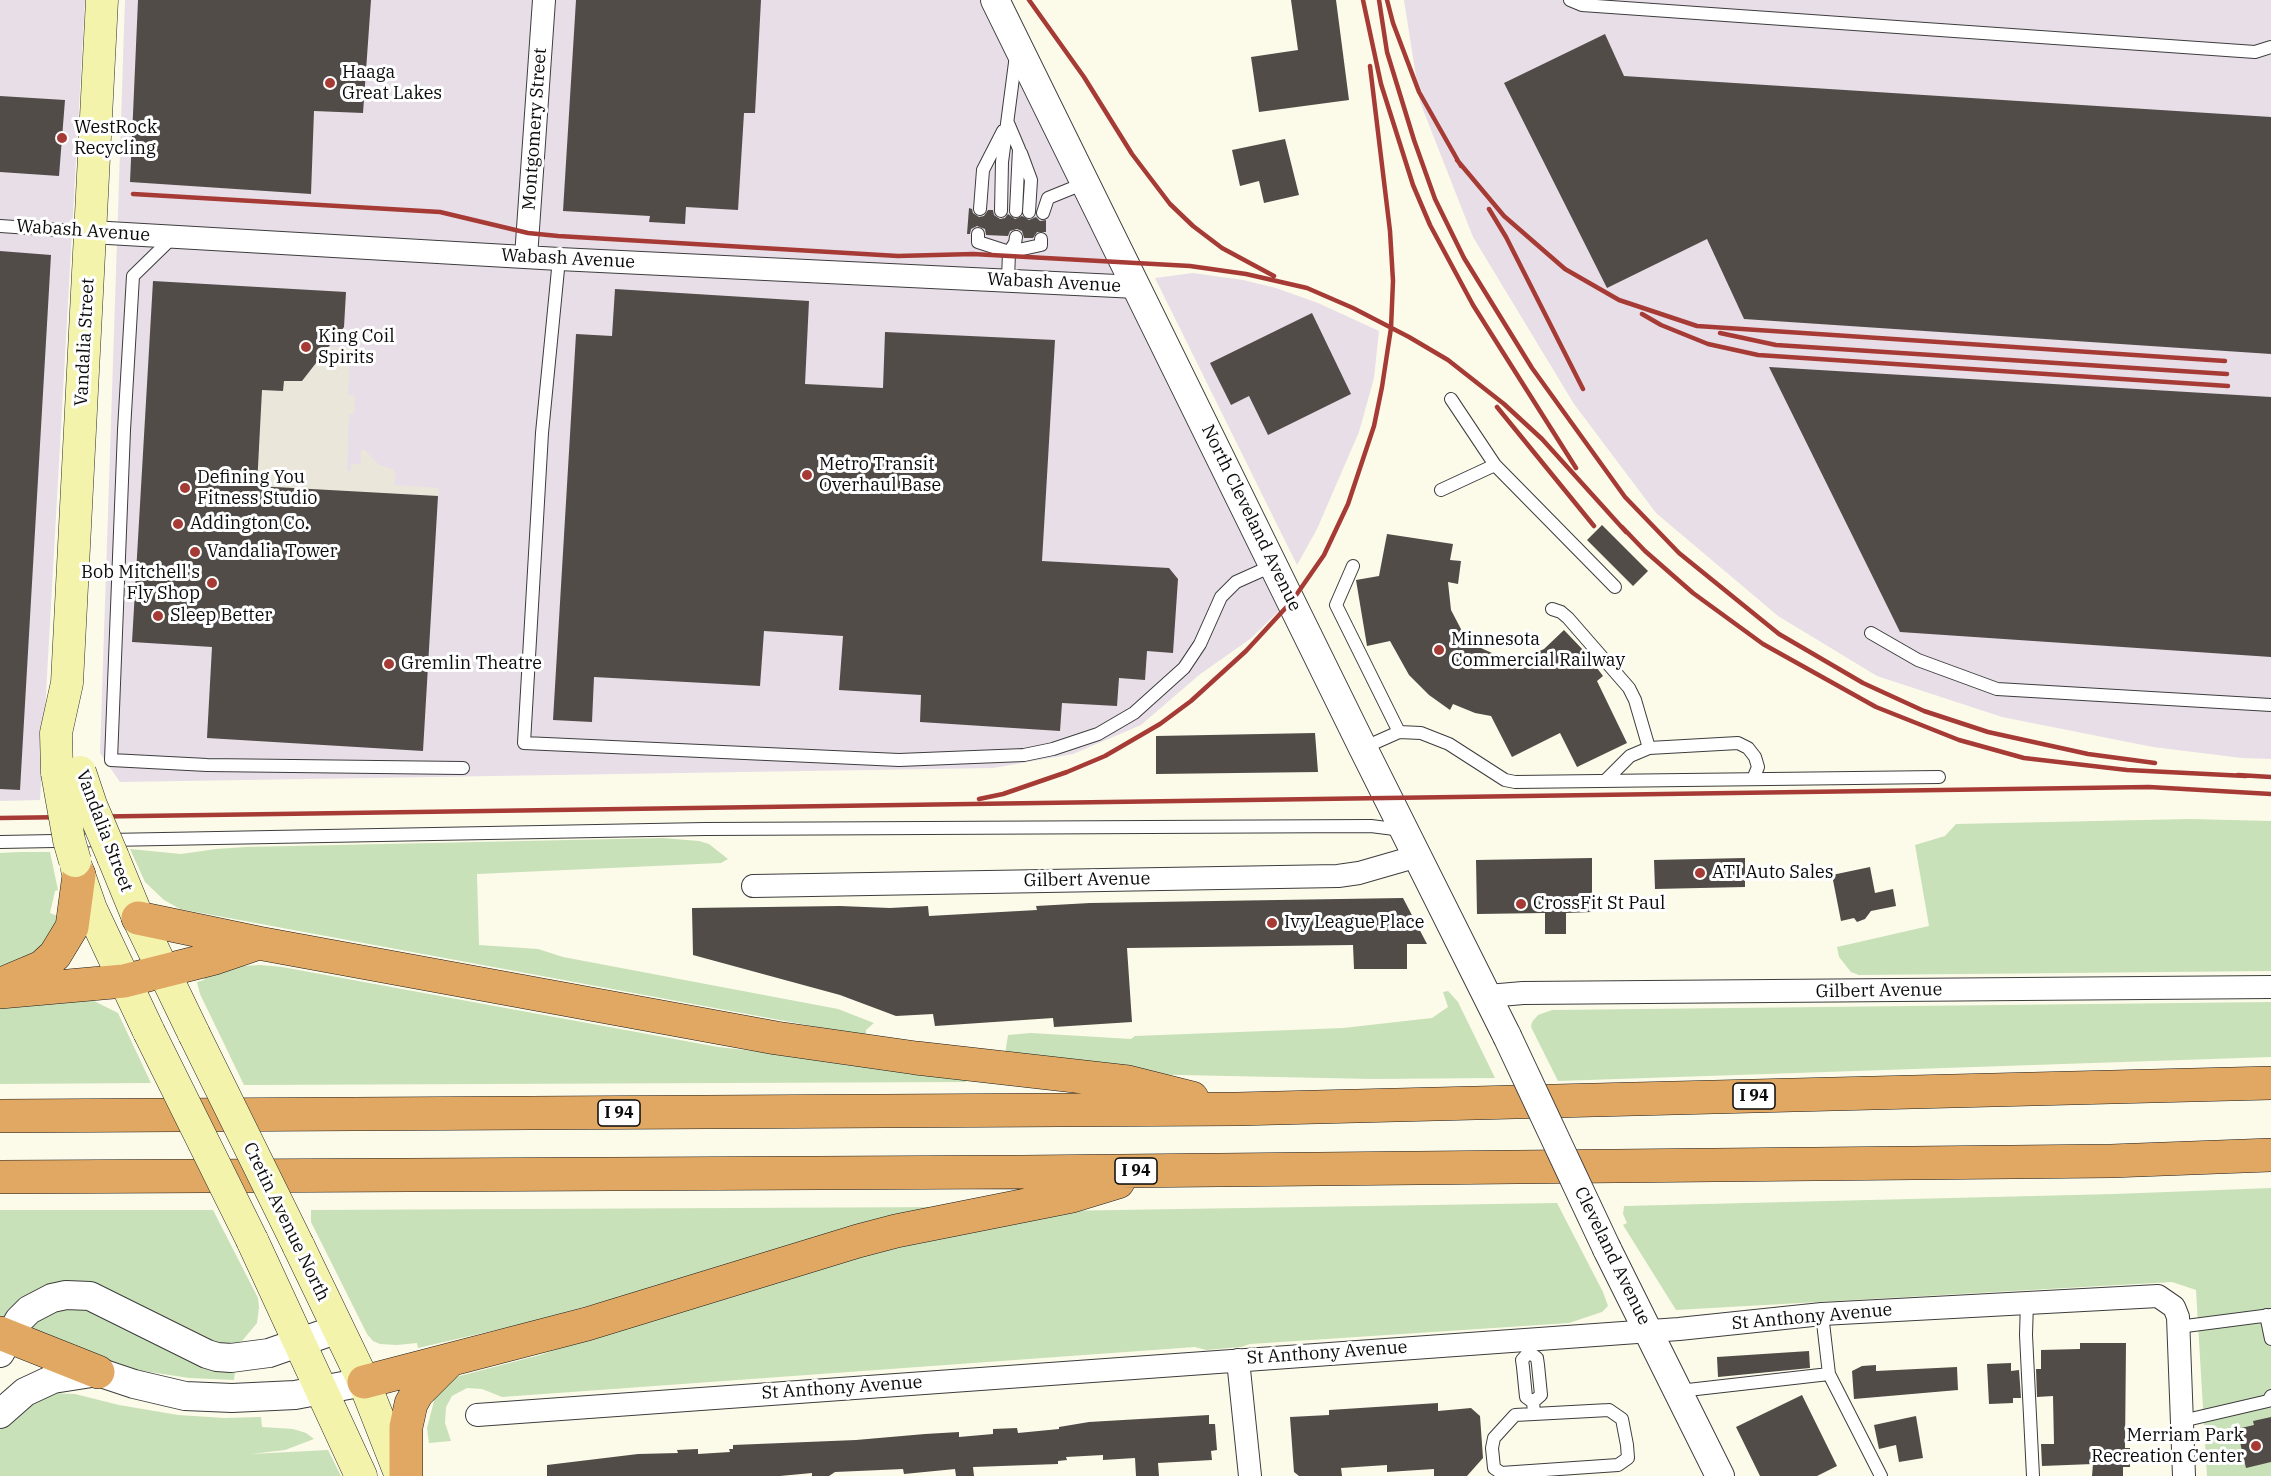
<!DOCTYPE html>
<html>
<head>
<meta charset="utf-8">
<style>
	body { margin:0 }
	canvas { display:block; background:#fcfae9 }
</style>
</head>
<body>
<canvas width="2271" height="1476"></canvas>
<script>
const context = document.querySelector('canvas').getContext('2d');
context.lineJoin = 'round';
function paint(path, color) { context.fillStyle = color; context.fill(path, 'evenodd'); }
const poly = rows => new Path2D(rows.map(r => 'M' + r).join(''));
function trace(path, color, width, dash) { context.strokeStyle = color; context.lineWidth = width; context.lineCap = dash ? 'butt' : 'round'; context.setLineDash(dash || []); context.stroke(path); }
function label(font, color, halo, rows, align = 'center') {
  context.font = font + ' "IBM Plex Serif",serif'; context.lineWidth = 6; context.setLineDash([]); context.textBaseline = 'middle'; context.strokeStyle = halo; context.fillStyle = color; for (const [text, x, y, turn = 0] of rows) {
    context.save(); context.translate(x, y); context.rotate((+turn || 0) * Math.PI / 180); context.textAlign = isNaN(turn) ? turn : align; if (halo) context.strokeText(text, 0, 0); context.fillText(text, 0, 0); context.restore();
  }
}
paint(poly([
	[0,0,85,0,40,800,0,801],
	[125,0,983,0,1279,611,1250,639,1199,675,1141,725,1073,754,993,768,120,782,100,753],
	[1404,0,2271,0,2271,759,2242,758,2153,747,2002,717,1877,676,1778,616,1656,513,1574,404,1473,237,1420,102],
	[1193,273,1243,280,1276,288,1318,303,1379,331,1374,378,1359,432,1317,529,1297,565,1155,278]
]), '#e8dee8');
paint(poly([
	[2190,819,2271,821,2271,971,1859,975,1851,972,1839,957,1837,947,1929,926,1915,845,1945,836,1956,824],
	[662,838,699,841,709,844,728,859,721,863,477,874,479,945,538,949,563,957,838,1009,874,1023,866,1030,866,1036,180,909,164,900,145,882,130,849,181,854,216,849,246,847],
	[20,852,50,852,58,890,55,891,50,913,60,917,52,941,0,977,0,853],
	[260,965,282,967,718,1047,967,1075,966,1082,244,1085,200,994,197,982,204,980,205,975,243,966],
	[1448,991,1458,1002,1495,1078,1372,1079,1133,1074,1004,1061,1008,1035,1031,1033,1131,1039,1135,1036,1343,1028,1432,1018,1448,1007,1443,992],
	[90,999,118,1013,151,1083,0,1084,0,1001],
	[2271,1002,2271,1057,1558,1081,1531,1027,1532,1022,1538,1015,1552,1010],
	[2271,1188,2271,1476,2207,1476,2196,1290,2172,1282,1676,1310,1623,1225,1627,1223,1623,1214,1624,1206,2115,1194],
	[1557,1203,1603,1292,1608,1306,1602,1312,1569,1323,1250,1344,1241,1347,1206,1350,1195,1347,502,1397,482,1389,467,1388,452,1396,446,1407,445,1423,451,1441,429,1443,427,1428,434,1401,432,1393,452,1378,540,1355,863,1247,1055,1211],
	[947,1207,526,1323,418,1348,417,1343,397,1345,380,1344,373,1341,367,1334,311,1222,311,1210],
	[0,1210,213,1210,258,1298,259,1307,257,1323,242,1341,224,1347,90,1287,0,1325],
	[80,1304,235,1371,234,1380,189,1378,124,1368,56,1347,28,1326,46,1311],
	[53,1393,75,1394,119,1405,178,1415,225,1418,261,1417,262,1427,293,1429,306,1433,314,1439,285,1450,251,1454,328,1450,341,1476,0,1476,0,1430,12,1414]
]), '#c9e1b8');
paint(poly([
	[329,347,358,349,357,358,350,358,348,395,355,395,354,414,349,414,347,471,351,471,351,464,361,464,361,450,365,450,379,465,393,469,395,472,394,485,439,488,438,496,286,488,270,743,248,740,248,630,262,390,283,391,284,381,302,381]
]), '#eae7da');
paint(poly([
	[138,0,371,0,363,113,314,111,311,194,130,182],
	[576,0,761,0,755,113,744,113,738,210,686,207,685,224,649,222,650,216,563,211],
	[1291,0,1336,0,1349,100,1259,112,1251,57,1298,50],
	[1605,34,1624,76,2271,117,2271,354,1744,319,1707,239,1607,288,1504,83],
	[0,96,65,100,59,176,0,172],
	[1285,139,1299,195,1264,203,1259,181,1240,186,1232,150],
	[969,208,972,209,973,213,979,217,984,216,988,210,993,210,994,215,1000,219,1005,218,1008,214,1015,219,1022,216,1029,220,1036,217,1040,221,1046,220,1046,232,1037,232,1033,238,1024,238,1022,231,1017,229,1010,231,1008,236,986,235,985,229,977,226,971,229,970,234,967,234],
	[0,251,51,255,20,790,0,789],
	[153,281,346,292,344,327,302,381,284,381,283,391,262,390,257,486,438,496,423,751,207,738,212,647,132,642],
	[615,289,809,301,805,384,883,388,885,332,1055,340,1042,561,1169,568,1178,579,1173,653,1147,651,1145,680,1119,678,1117,706,1062,703,1060,731,920,722,921,695,839,690,843,636,764,631,760,686,594,677,592,722,553,720,576,334,612,336],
	[1312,313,1351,394,1268,435,1249,396,1231,405,1210,363],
	[1769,367,2271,397,2271,657,1900,632],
	[1602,525,1648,571,1633,586,1587,540],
	[1387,534,1453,544,1450,560,1461,561,1458,584,1448,582,1451,610,1462,631,1481,648,1492,653,1505,656,1531,655,1544,649,1564,630,1585,652,1603,676,1597,681,1627,743,1577,767,1560,733,1512,757,1491,716,1475,713,1453,704,1450,710,1429,695,1409,675,1390,641,1367,646,1356,580,1379,576],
	[1315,733,1318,772,1156,774,1156,736],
	[1592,858,1592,912,1566,913,1566,934,1545,934,1545,913,1477,914,1476,860],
	[1745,858,1745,887,1655,889,1654,860],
	[1870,867,1875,893,1893,889,1896,906,1871,911,1865,919,1857,922,1854,918,1841,921,1832,875],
	[1403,898,1427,944,1407,944,1407,969,1354,969,1353,945,1127,948,1132,1022,1054,1027,1053,1018,935,1026,933,1014,896,1016,840,995,693,955,692,908,840,906,890,908,928,906,929,916,1037,910,1036,906,1090,903],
	[2080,1343,2126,1343,2125,1448,2130,1448,2130,1467,2123,1467,2123,1476,2092,1476,2093,1464,2042,1466,2041,1444,2054,1444,2053,1396,2037,1397,2036,1369,2041,1369,2041,1350,2080,1349],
	[1809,1351,1810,1368,1718,1377,1717,1357],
	[2011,1363,2011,1371,2019,1370,2021,1398,2013,1398,2013,1403,1989,1404,1987,1364],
	[1876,1365,1876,1371,1957,1367,1958,1390,1854,1399,1852,1371,1862,1366],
	[1802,1395,1837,1466,1817,1476,1760,1476,1736,1427],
	[1438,1403,1438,1411,1471,1408,1480,1416,1483,1458,1467,1476,1434,1476,1434,1469,1387,1472,1387,1465,1341,1468,1342,1476,1299,1476,1294,1472,1290,1417,1329,1415,1329,1410],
	[1209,1415,1209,1424,1215,1424,1217,1450,1211,1451,1212,1460,1158,1463,1159,1476,1136,1476,1135,1458,1103,1460,1103,1455,1066,1457,1067,1460,1058,1461,1058,1464,973,1467,974,1476,956,1476,955,1469,904,1474,903,1469,835,1472,829,1476,812,1476,812,1473,780,1476,547,1476,547,1465,638,1454,678,1453,677,1450,698,1449,698,1454,730,1452,729,1449,733,1449,733,1445,856,1440,925,1434,959,1432,959,1437,993,1434,993,1429,1017,1428,1018,1433,1059,1429,1059,1427,1089,1422],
	[1916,1416,1923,1458,1899,1462,1896,1445,1879,1449,1874,1425],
	[2271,1417,2271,1462,2246,1468,2237,1429,2254,1425,2253,1421]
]), '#514c48');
const service = poly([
	[1570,0,1582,5,2255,52,2271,47],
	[1008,123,1019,149,1016,211],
	[1021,153,1031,180,1029,212],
	[980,209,983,170,1003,131],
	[1001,211,1002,162,1016,55],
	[1043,213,1048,198,1085,183],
	[0,226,89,232],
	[978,234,978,242,1009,252,1041,245,1041,239],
	[173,237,133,276,124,430,111,760,207,765,463,768],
	[559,259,542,433,524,743,899,760,1024,755,1053,749,1098,734,1134,713,1184,668,1200,644,1221,597,1236,582,1274,565],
	[1008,280,1009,252,1015,243,1016,237],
	[1451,399,1495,465,1615,587],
	[1441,490,1495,465],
	[1353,566,1336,605,1399,732],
	[1552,609,1561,612,1568,618,1629,688,1635,700,1649,748],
	[1871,633,1918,660,1997,689,2271,705],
	[1363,748,1399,732,1421,733,1449,744,1505,780,1515,782,1939,777],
	[1605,781,1630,756,1649,748,1738,743,1748,748,1755,757,1758,767,1753,779],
	[0,842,705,829,1371,826,1402,830],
	[2027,1301,2026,1335,2033,1476],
	[1822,1314,1829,1374,1881,1476],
	[2266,1315,2271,1339],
	[2178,1327,2271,1315],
	[1527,1339,1529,1352,1522,1360,1523,1367,1526,1397,1533,1402,1534,1413],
	[1529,1352,1537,1358,1538,1365,1541,1395,1533,1402],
	[1679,1391,1829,1374],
	[1609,1410,1622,1419,1627,1445,1628,1458,1618,1465,1501,1473,1494,1468,1492,1448,1494,1438,1515,1415,1609,1410],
	[2182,1421,2268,1401,2271,1396]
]);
const minor = poly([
	[91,232,559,259,1137,287],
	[526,257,544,0],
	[753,886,1338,876,1359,873,1418,856],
	[1488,996,1523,993,2271,987],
	[1238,1360,1250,1476],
	[477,1415,1679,1329,1822,1314,2158,1296,2174,1307,2178,1317,2184,1476]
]);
const tertiary = poly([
	[995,0,1363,748,1507,1036],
	[1607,1249,1720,1476],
	[0,1353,19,1320,29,1310,52,1298,66,1295,90,1296,207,1354,217,1357,231,1358,269,1353,338,1329],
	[0,1414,25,1392,53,1379,98,1372,134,1384,185,1396,232,1398,295,1395,364,1382]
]);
const secondary = poly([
	[57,773,56,733,67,683,102,0],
	[113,857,138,918,194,1034],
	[77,869,91,909,149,1032],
	[252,1240,361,1476],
	[298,1245,364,1382,401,1476]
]);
const motorway = poly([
	[138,918,258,943,776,1038,916,1058,1128,1082,1192,1098],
	[4,983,42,967,55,955,72,927,79,875],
	[0,992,124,981,215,958,256,944],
	[0,1116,1237,1109,2271,1083],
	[0,1177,1021,1172,2111,1161,2271,1155],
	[0,1333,98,1372],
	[364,1382,587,1324,858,1241,896,1231,1072,1196,1118,1182],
	[406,1476,406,1427,411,1404,417,1393,449,1361]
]);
trace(service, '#3d3d3d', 14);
trace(minor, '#3d3d3d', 24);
trace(tertiary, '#3d3d3d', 30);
trace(secondary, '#2c2c2c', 33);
trace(motorway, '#1b1b1b', 34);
trace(service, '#fff', 12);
trace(minor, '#fff', 22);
trace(tertiary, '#fff', 28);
trace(secondary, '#f4f3ac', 32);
trace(motorway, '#e0a863', 33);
trace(poly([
	[1029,0,1084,77,1132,154,1170,204,1193,226,1222,248,1274,276],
	[1363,0,1381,84,1413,185,1430,225,1473,305,1576,468],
	[1379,0,1387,52,1414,140,1435,199,1464,258,1532,368,1625,497,1679,553,1779,634,1863,683,1924,711,1988,732,2088,754,2155,763],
	[1387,0,1393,23,1419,92,1461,166],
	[1457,160,1504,216,1565,269,1619,300,1697,326,2225,361],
	[133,194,440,212,528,233,558,236,898,256,973,254,1190,266,1246,274,1307,288,1353,308,1409,337,1448,360,1504,404,1542,439,1626,532],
	[1489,209,1506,237,1583,389],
	[1642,314,1661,325,1708,344,1758,355,2228,386],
	[1720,333,1776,345,2227,374],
	[1497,407,1594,526],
	[1622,527,1645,551,1693,593,1763,644,1876,707,1959,740,2024,758,2127,770,2246,776],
	[2238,775,2271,777],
	[979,799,1003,794,1067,772,1105,756,1160,724,1191,701,1246,651,1292,601,1324,555,1348,504,1374,426,1382,387,1391,328,1393,281,1390,231,1370,66],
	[0,818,2149,787,2271,794]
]), '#a63a35', 4.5);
const tertiaryBridge = poly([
	[1507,1036,1607,1249]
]);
const secondaryBridge = poly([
	[80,772,91,805,113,857],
	[57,773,69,840,75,861],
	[149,1032,252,1240],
	[194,1034,298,1245]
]);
trace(tertiaryBridge, '#3d3d3d', 30, []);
trace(secondaryBridge, '#2c2c2c', 33, []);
trace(tertiaryBridge, '#fff', 28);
trace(secondaryBridge, '#f4f3ac', 32);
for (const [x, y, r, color] of [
	[330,83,6,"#a63a35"],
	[62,138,6,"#a63a35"],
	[306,347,6,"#a63a35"],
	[807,475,6,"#a63a35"],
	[185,488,6,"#a63a35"],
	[178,524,6,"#a63a35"],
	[195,552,6,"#a63a35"],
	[212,583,6,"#a63a35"],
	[158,616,6,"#a63a35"],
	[1439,650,6,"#a63a35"],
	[389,664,6,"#a63a35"],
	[1700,873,6,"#a63a35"],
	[1521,904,6,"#a63a35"],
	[1272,923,6,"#a63a35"],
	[2256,1446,6,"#a63a35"]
]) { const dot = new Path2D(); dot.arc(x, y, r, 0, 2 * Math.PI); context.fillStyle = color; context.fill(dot); trace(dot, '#fff', 2); }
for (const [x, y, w] of [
	[1754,1096,42],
	[619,1113,42],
	[1136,1171,42]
]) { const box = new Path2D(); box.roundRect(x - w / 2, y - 13, w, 26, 4.5); context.fillStyle = '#fff'; context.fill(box); trace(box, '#0a0a0a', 1.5); }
label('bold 16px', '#0a0a0a', null, [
	["I 94",1754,1096],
	["I 94",619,1113],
	["I 94",1136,1171]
]);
label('18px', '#0a0a0a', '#fff', [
	["Haaga",342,73],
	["Great Lakes",342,94],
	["WestRock",74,128],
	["Recycling",74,149],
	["King Coil",318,337],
	["Spirits",318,358],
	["Metro Transit",819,465],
	["Overhaul Base",819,486],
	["Defining You",197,478],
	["Fitness Studio",197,499],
	["Addington Co.",190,524],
	["Vandalia Tower",207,552],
	["Bob Mitchell's",200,573,"right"],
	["Fly Shop",200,594,"right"],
	["Sleep Better",170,616],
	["Minnesota",1451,640],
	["Commercial Railway",1451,661],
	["Gremlin Theatre",401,664],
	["ATI Auto Sales",1712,873],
	["CrossFit St Paul",1533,904],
	["Ivy League Place",1284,923],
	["Merriam Park",2244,1436,"right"],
	["Recreation Center",2244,1457,"right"]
], 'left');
label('18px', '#0a0a0a', '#fff', [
	["Montgomery Street",535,129,-86],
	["Wabash Avenue",83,231,4],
	["Wabash Avenue",568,259,3],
	["Wabash Avenue",1054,283,3],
	["Vandalia Street",85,342,-87],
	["North Cleveland Avenue",1251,518,64],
	["Vandalia Street",104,831,69],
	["Gilbert Avenue",1087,880,-1],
	["Gilbert Avenue",1879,991,-1],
	["Cretin Avenue North",286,1222,64],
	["Cleveland Avenue",1612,1256,64],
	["St Anthony Avenue",1812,1317,-5],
	["St Anthony Avenue",1327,1353,-4],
	["St Anthony Avenue",842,1388,-4]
]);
</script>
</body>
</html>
